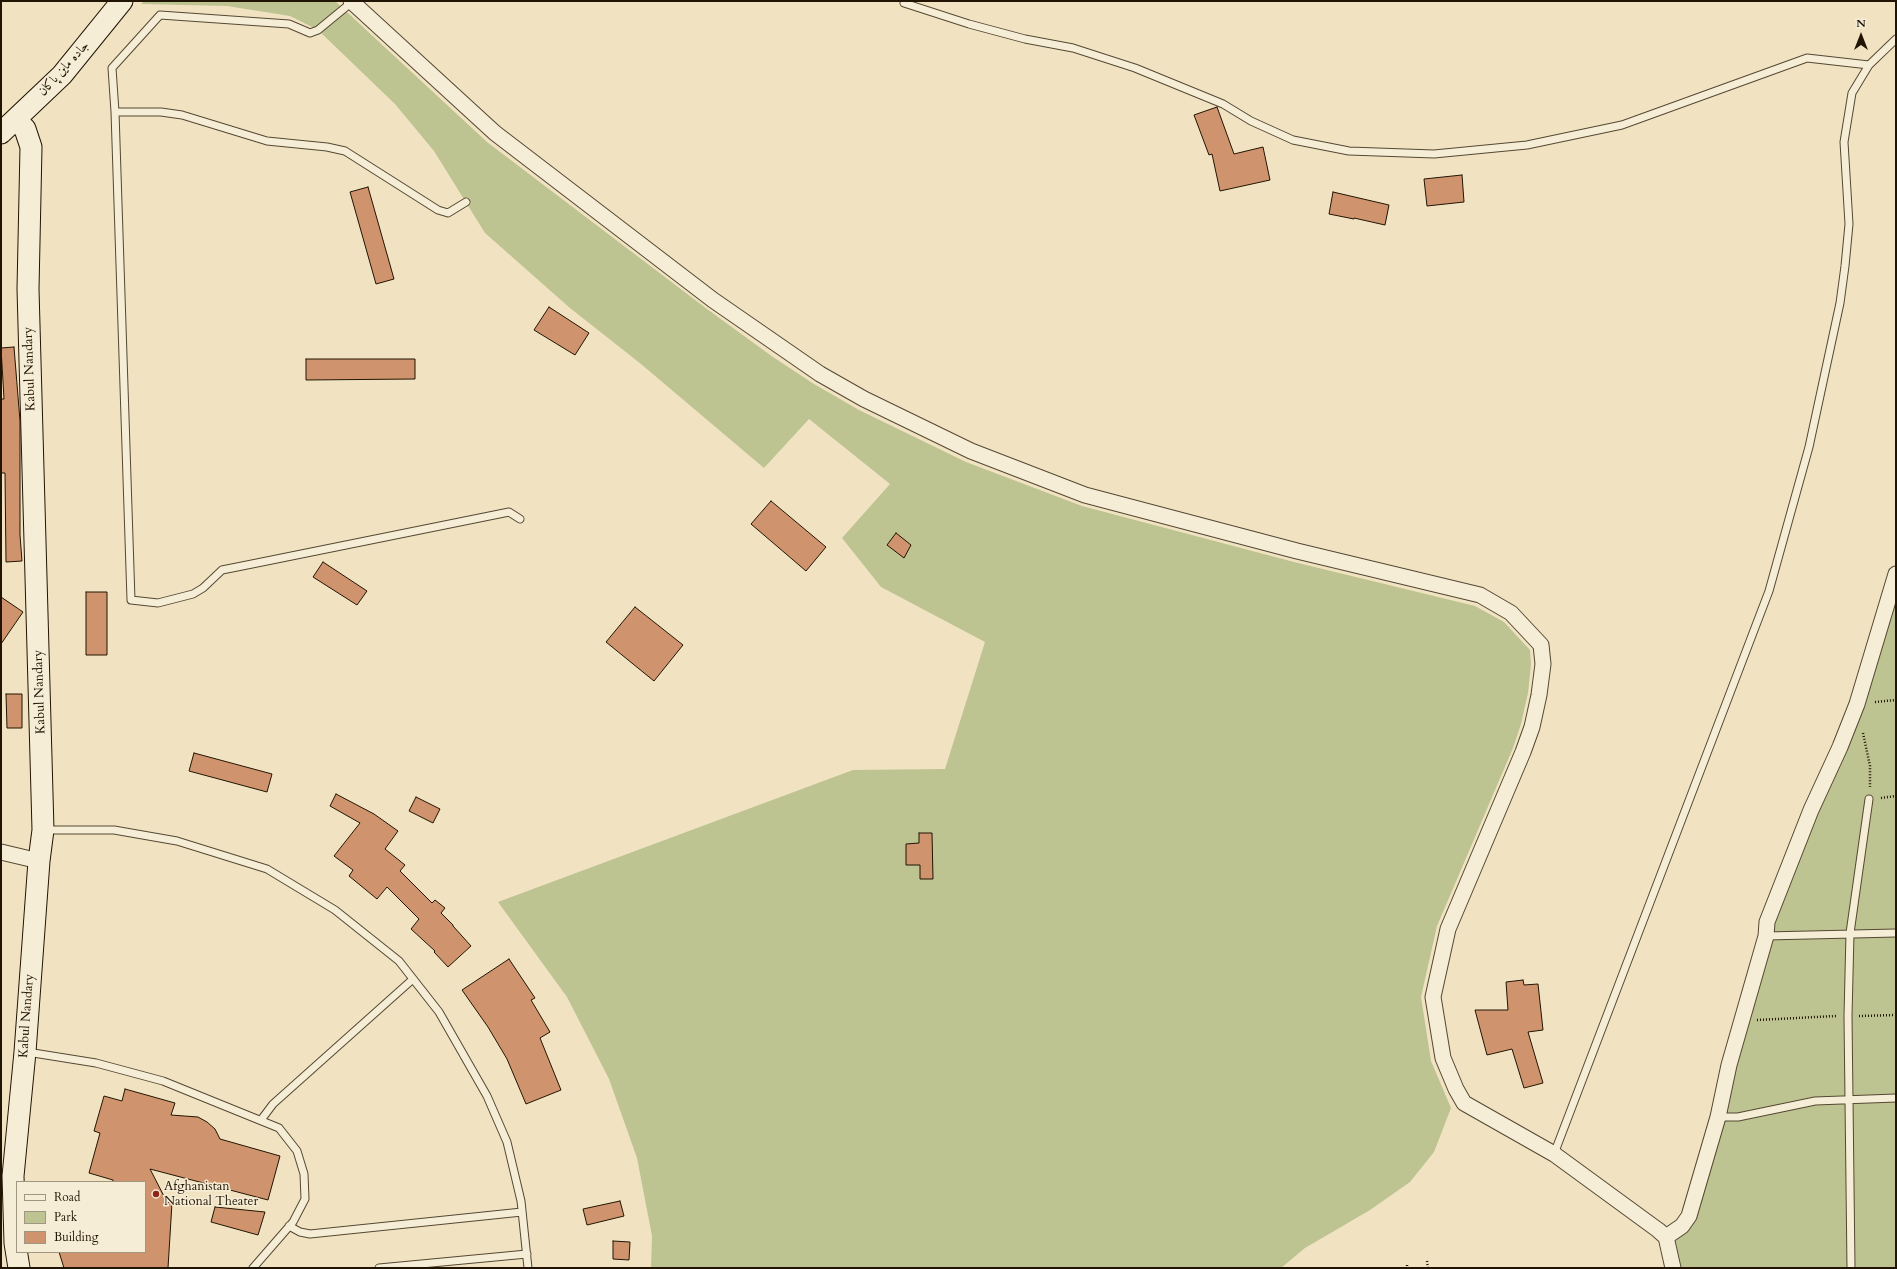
<!DOCTYPE html>
<html>
<head>
<meta charset="utf-8">
<style>
	body { margin:0 }
	#map { position:relative; width:1897px; height:1269px; overflow:hidden; background:#f1e3c2; font-family:Cardo,serif }
	canvas { display:block }
	.frame { position:absolute; inset:0; border:2px solid #211402; pointer-events:none }
	.legend { position:absolute; left:16px; top:1181px; width:130px; height:72px; box-sizing:border-box; background:#f6edd7; border:1px solid #a19682; margin:0; padding:5px 7px; list-style:none; font-size:12px; color:#211402 }
	.legend li { display:flex; align-items:center; gap:8px; height:20px }
	.legend b { width:20px; border:1px solid #a19682 }
	.north { position:absolute; left:1841px; top:16px; width:40px; height:40px; -webkit-text-stroke:3px #f6edd7; paint-order:stroke; rotate:0deg; font-size:11px; font-weight:700; line-height:16px; text-align:center; color:#211402 }
	.north::after { content:''; display:block; margin:auto; width:14px; height:18px; background:#211402; clip-path:polygon(50% 0,100% 100%,50% 72%,0 100%) }
</style>
</head>
<body>
<div id="map">
<canvas width="1897" height="1269"></canvas>
<div class="frame"></div>
<ul class="legend">
<li><b style="height:5px;background:#f6edd7"></b>Road</li>
<li><b style="height:11px;background:#bdc391"></b>Park</li>
<li><b style="height:11px;background:#cf946d"></b>Building</li>
</ul>
<div class="north">N</div>
</div>
<script>
const context = document.querySelector('canvas').getContext('2d');
context.lineJoin = 'round';
function paint(path, color) { context.fillStyle = color; context.fill(path, 'evenodd'); }
const poly = rows => new Path2D(rows.map(r => 'M' + r).join(''));
function trace(path, color, width, dash) { context.strokeStyle = color; context.lineWidth = width; context.lineCap = dash ? 'butt' : 'round'; context.setLineDash(dash || []); context.stroke(path); }
function label(font, color, halo, rows, align = 'center') {
  context.font = font + ' Cardo,Amiri,serif'; context.lineWidth = 3; context.setLineDash([]); context.textBaseline = 'middle'; context.strokeStyle = halo; context.fillStyle = color; for (const [text, x, y, turn = 0] of rows) {
    context.save(); context.translate(x, y); context.rotate((+turn || 0) * Math.PI / 180); context.textAlign = isNaN(turn) ? turn : align; if (halo) context.strokeText(text, 0, 0); context.fillText(text, 0, 0); context.restore();
  }
}
paint(poly([
	[144,1,335,1,487,142,707,309,773,357,814,384,859,410,966,462,1082,506,1294,562,1475,606,1504,622,1530,650,1531,664,1528,693,1521,724,1513,748,1437,926,1421,997,1431,1061,1451,1108,1434,1152,1410,1182,1370,1210,1305,1248,1281,1268,651,1268,652,1236,637,1158,609,1079,567,997,498,902,853,770,945,769,985,642,881,587,842,538,890,484,809,419,764,468,641,364,570,308,485,233,434,151,395,104,318,30,290,16,227,6,141,4],
	[1896,574,1896,1268,1673,1268,1666,1237,1682,1226,1743,1020,1811,810]
]), '#bdc391');
const building = poly([
	[1217,107,1234,154,1263,147,1270,180,1220,191,1212,154,1209,155,1194,115,1217,107],
	[1462,175,1464,202,1427,206,1424,179,1462,175],
	[368,187,394,279,376,284,350,192,368,187],
	[1333,192,1389,205,1385,225,1354,218,1354,219,1329,214,1333,192],
	[549,307,589,333,575,355,534,330,549,307],
	[14,347,20,421,20,535,22,561,6,562,5,473,1,473,1,399,4,399,1,348,14,347],
	[306,359,415,359,415,379,306,380,306,359],
	[771,501,826,547,806,571,751,524,771,501],
	[896,533,911,545,904,558,887,545,896,533],
	[323,562,367,591,357,605,313,577,323,562],
	[86,592,107,592,107,655,86,655,86,592],
	[1,597,23,612,1,644,1,597],
	[635,607,683,645,654,681,606,642,635,607],
	[6,694,22,694,22,728,7,728,6,694],
	[194,753,272,774,267,792,189,771,194,753],
	[336,794,374,814,398,831,385,849,405,865,400,871,432,903,435,900,445,908,441,913,453,925,453,926,471,946,448,967,434,952,435,951,411,929,419,919,387,887,377,899,349,876,353,870,334,856,360,823,330,806,336,794],
	[416,797,440,809,433,823,409,811,416,797],
	[919,833,932,833,933,879,920,879,920,865,906,865,906,844,919,843,919,833],
	[509,959,535,998,531,1000,550,1032,540,1038,561,1090,526,1104,507,1059,488,1027,462,990,509,959],
	[1523,980,1524,985,1538,984,1543,1030,1528,1032,1543,1083,1524,1088,1512,1049,1487,1055,1475,1010,1508,1010,1506,982,1523,980],
	[125,1089,175,1103,171,1115,198,1117,207,1122,215,1129,220,1139,280,1156,268,1200,150,1169,167,1202,172,1203,168,1268,64,1268,59,1252,145,1252,145,1182,113,1182,113,1180,89,1173,100,1133,94,1131,104,1096,122,1101,125,1089],
	[620,1201,624,1216,587,1225,583,1209,620,1201],
	[215,1207,265,1212,258,1235,211,1222,215,1207],
	[613,1241,630,1242,629,1260,613,1259,613,1241]
]);
paint(building, '#cf946d');
trace(building, '#211402', 1);
const lane = poly([
	[352,2,318,30,310,33,289,24,160,15,112,68,115,112,131,600,158,603,193,594,203,588,222,570,252,564,509,512,520,519],
	[904,3,969,24,1025,39,1073,48,1135,68,1223,104,1251,121,1293,140,1349,151,1434,154,1527,145,1622,125,1807,58,1869,65],
	[115,112,161,112,182,115,267,141,327,147,345,151,438,210,448,213,466,202],
	[45,830,114,830,177,841,267,869,335,910,399,961,439,1012,487,1096,507,1142,521,1201,528,1268],
	[1766,936,1896,933],
	[27,1052,96,1063,163,1081,279,1128,297,1151,304,1174,305,1199,293,1222,253,1268],
	[1718,1117,1738,1117,1815,1101,1896,1098],
	[261,1120,273,1104,413,979],
	[1554,1154,1769,591,1809,447,1840,303,1845,266,1849,224,1844,142,1852,93,1869,65,1896,39],
	[289,1226,300,1232,310,1234,522,1212],
	[379,1268,527,1254],
	[1851,1268,1848,1016,1850,933,1869,799]
]);
const street = poly([
	[351,1,495,133,713,300,820,374,864,399,971,451,1085,495,1297,551,1480,595,1511,613,1541,645,1543,664,1539,695,1532,727,1523,752,1448,929,1433,997,1443,1058,1456,1089,1464,1103,1554,1154,1658,1230,1666,1237,1673,1268],
	[1,852,39,861],
	[1666,1237,1682,1226,1689,1216,1718,1117,1729,1065,1766,936,1767,922,1811,810,1840,747,1857,704,1896,574]
]);
const secondary = poly([
	[16,120,25,129,31,147,28,289,43,830,39,861,25,1052,13,1176,15,1243,19,1268],
	[1,133,62,75,122,1]
]);
trace(lane, '#554832', 9);
trace(street, '#554832', 17);
trace(secondary, '#211402', 23);
trace(poly([
	[1875,702,1896,700],
	[1863,733,1870,766,1870,787],
	[1881,798,1896,796],
	[1859,1016,1896,1015],
	[1757,1020,1836,1016],
	[1427,1261,1428,1268],
	[1407,1265,1407,1268]
]), '#211402', 2.5, [1, 2]);
trace(lane, '#f6edd7', 7);
trace(street, '#f6edd7', 15);
trace(secondary, '#f6edd7', 21);
for (const [x, y, r, color] of [
	[156,1194,4,"#8f2418"]
]) { const dot = new Path2D(); dot.arc(x, y, r, 0, 2 * Math.PI); context.fillStyle = color; context.fill(dot); trace(dot, '#f6edd7', 1.5); }
label('13px', '#211402', '#f6edd7', [
	["جاده ماین پاکان",64,69,-48],
	["Kabul Nandary",30,369,-92],
	["Kabul Nandary",40,692,-92],
	["Kabul Nandary",27,1016,-86]
]);
label('13px', '#211402', '#f6edd7', [
	["Afghanistan",164,1187],
	["National Theater",164,1202]
], 'left');
</script>
</body>
</html>
